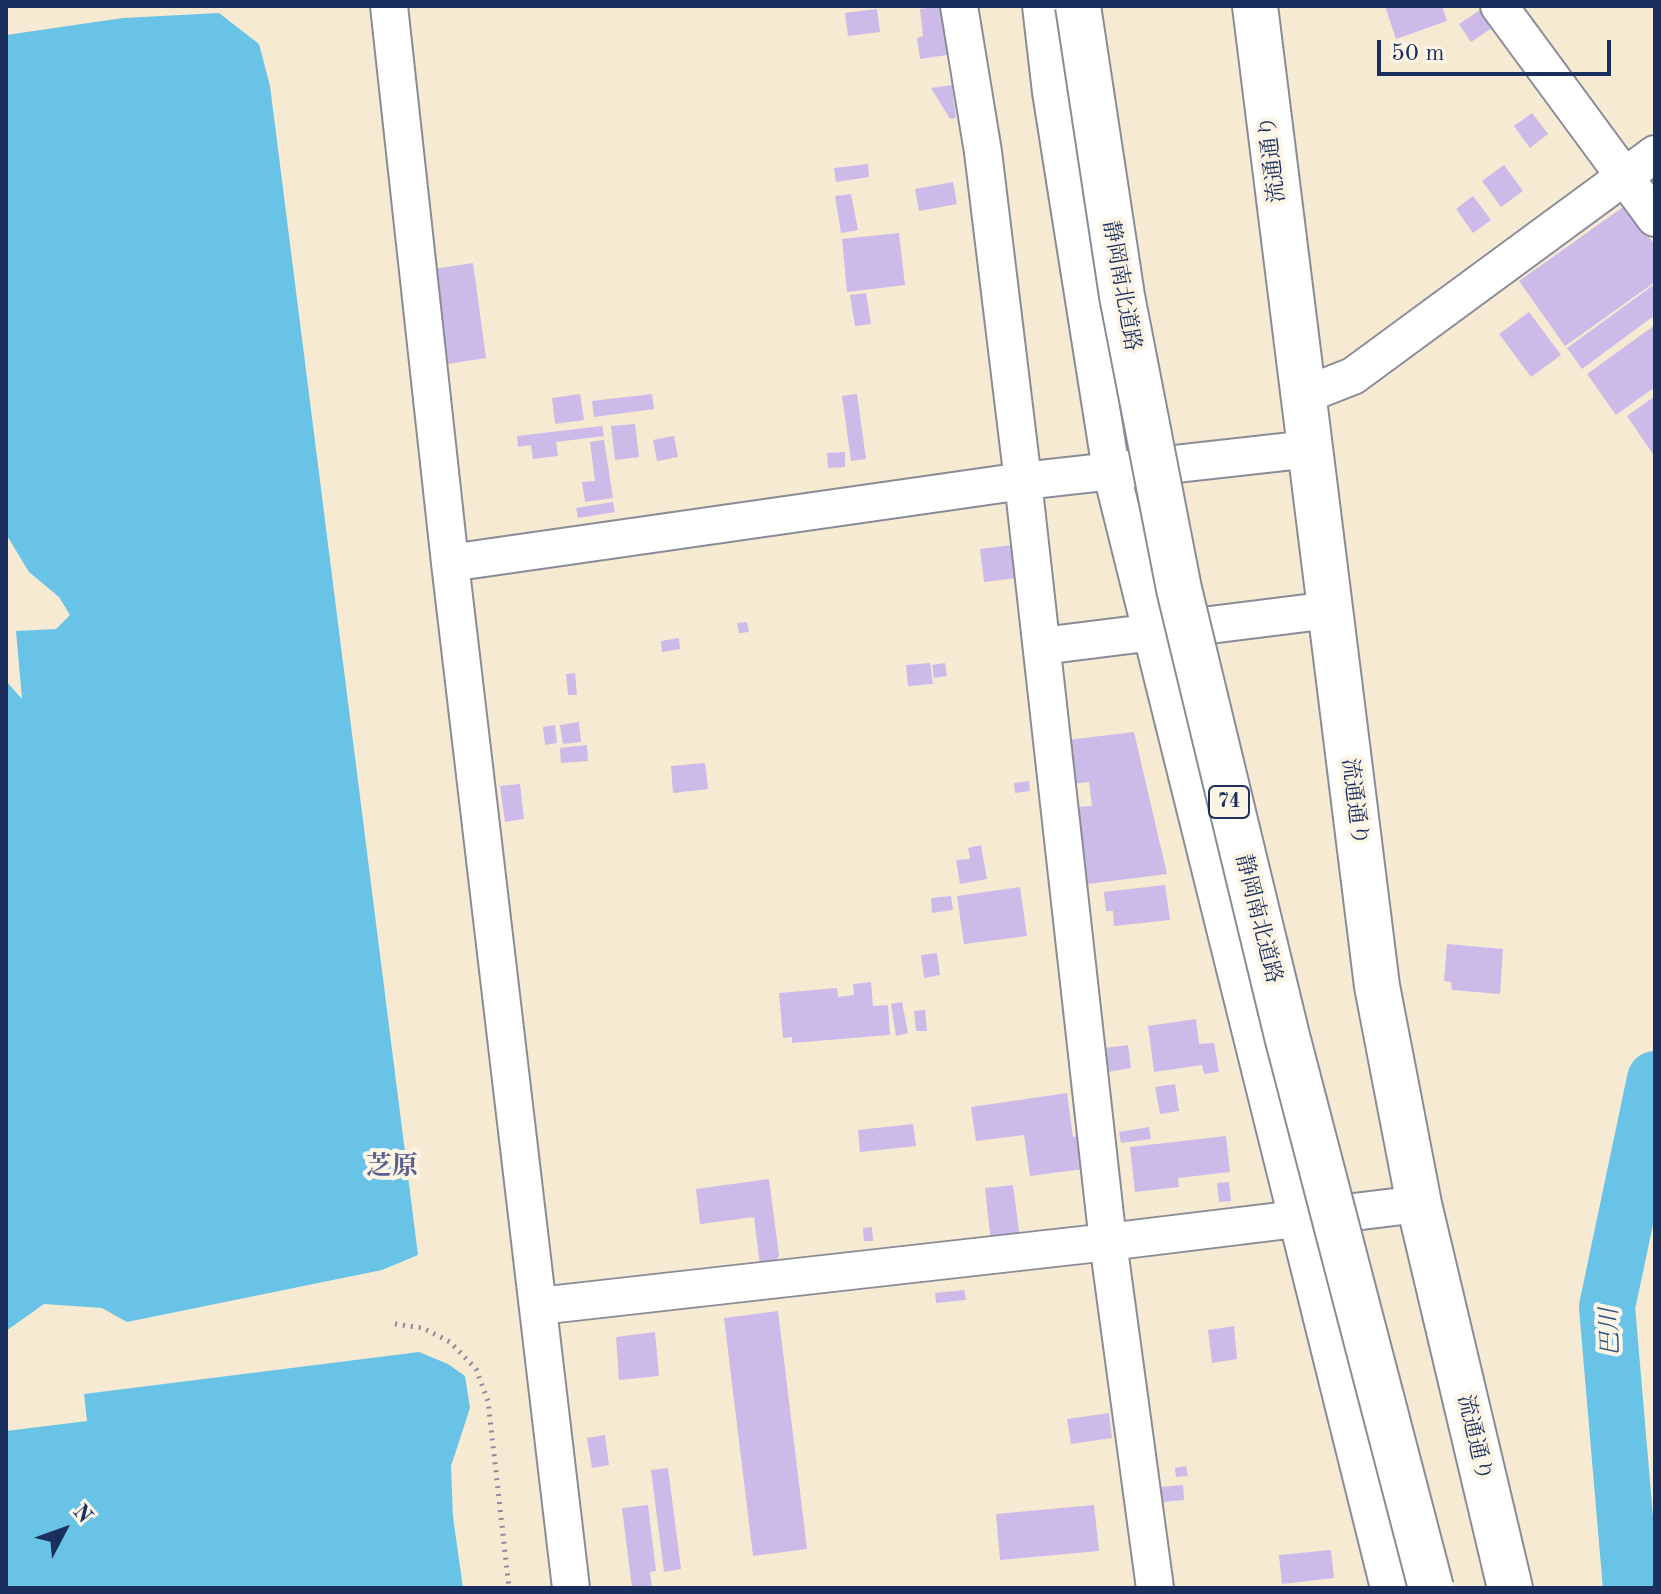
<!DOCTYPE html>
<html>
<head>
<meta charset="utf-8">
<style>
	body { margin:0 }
	#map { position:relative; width:1661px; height:1594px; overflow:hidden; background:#f7ead3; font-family:"Old Standard TT",serif }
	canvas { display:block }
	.frame { position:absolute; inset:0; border:8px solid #1b2f5e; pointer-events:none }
	.north { position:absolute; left:24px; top:1490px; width:80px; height:80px; -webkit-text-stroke:6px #fcf5e5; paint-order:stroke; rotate:49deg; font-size:22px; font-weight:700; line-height:32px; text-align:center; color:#1b2f5e }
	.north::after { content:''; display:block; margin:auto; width:28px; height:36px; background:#1b2f5e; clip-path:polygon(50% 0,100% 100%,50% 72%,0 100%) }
	.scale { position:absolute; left:1377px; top:40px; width:234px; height:36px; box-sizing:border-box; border:4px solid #1b2f5e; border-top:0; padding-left:10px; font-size:24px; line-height:28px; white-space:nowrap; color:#1b2f5e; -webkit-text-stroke:6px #fcf5e5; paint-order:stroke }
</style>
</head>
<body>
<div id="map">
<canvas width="1661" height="1594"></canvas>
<div class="frame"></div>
<div class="north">N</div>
<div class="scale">50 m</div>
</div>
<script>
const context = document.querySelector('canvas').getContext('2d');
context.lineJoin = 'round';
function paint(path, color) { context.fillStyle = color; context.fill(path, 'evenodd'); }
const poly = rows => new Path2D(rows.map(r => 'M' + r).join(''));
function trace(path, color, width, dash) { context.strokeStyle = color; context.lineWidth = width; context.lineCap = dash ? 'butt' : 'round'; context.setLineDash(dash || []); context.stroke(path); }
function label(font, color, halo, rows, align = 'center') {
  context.font = font + ' "Old Standard TT","Noto Serif JP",serif'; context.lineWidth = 8; context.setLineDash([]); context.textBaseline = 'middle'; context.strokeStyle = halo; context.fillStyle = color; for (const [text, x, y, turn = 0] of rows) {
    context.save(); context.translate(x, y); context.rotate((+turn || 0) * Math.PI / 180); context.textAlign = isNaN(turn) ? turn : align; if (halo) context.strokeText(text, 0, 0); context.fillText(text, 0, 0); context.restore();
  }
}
paint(poly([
	[219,13,259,44,270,86,418,1255,382,1270,127,1322,102,1308,44,1304,6,1331,6,681,22,699,16,631,56,629,70,615,59,597,29,572,6,534,6,35,123,18],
	[419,1352,448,1364,465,1376,470,1408,451,1466,453,1517,463,1588,6,1588,6,1431,87,1421,84,1394]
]), '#69c3e7');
trace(poly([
	[1631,1588,1607,1307,1655,1079]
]), '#69c3e7', 56);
paint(poly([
	[941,6,947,55,920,59,917,38,923,36,920,9],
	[1385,6,1442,6,1447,21,1396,39],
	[877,9,880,32,848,36,845,13],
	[1480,10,1492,28,1471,42,1459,24],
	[952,85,956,118,950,119,931,88],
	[1532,113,1548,134,1530,148,1514,126],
	[868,164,869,177,836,182,834,168],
	[1504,165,1523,191,1501,207,1482,181],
	[953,182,957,204,919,211,915,189],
	[851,194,858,230,841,233,835,196],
	[1473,196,1491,220,1473,233,1456,209],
	[1626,205,1655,245,1655,282,1565,346,1519,281],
	[899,233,905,285,847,292,842,239],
	[473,263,486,358,447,364,434,269],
	[1655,284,1655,315,1582,369,1567,348],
	[866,293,871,324,855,326,850,295],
	[1529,312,1561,355,1531,377,1499,334],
	[1655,325,1655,387,1616,415,1587,374],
	[580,394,584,420,555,424,552,398],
	[652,394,654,409,594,417,592,401],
	[857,394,866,459,851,461,842,396],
	[1655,396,1655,457,1627,416],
	[635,424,639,457,615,460,611,426],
	[602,426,604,436,556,442,558,456,533,459,531,445,518,447,517,436],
	[674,436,678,457,657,461,653,440],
	[604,440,613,498,585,502,582,482,595,481,590,442],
	[845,452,845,467,828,468,827,453],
	[613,502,615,512,578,518,576,508],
	[1013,545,1017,578,984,582,980,549],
	[747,622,749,632,739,633,737,623],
	[679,638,680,649,662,652,661,641],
	[930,663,933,684,908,686,906,665],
	[945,663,947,676,934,678,932,665],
	[575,673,577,695,568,695,566,674],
	[579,722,581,742,563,744,560,725],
	[555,725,557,743,545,745,543,727],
	[1134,732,1167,874,1087,884,1078,807,1092,806,1089,782,1072,784,1067,740],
	[587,745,588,761,561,763,560,748],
	[705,763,708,789,673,793,671,766],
	[1029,781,1030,791,1015,793,1014,783],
	[520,784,524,819,505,822,500,786],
	[981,845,987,879,960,884,956,860,970,859,968,848],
	[1165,885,1170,920,1114,926,1113,911,1106,911,1104,892],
	[1020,887,1027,936,964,944,957,896],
	[951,896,953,910,932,913,931,898],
	[1447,944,1503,949,1500,994,1452,990,1451,982,1444,981],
	[937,953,940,975,924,978,921,955],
	[871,982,873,1006,888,1005,890,1035,792,1043,792,1037,783,1038,779,993,837,988,838,997,854,995,853,984],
	[902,1002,908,1033,896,1036,891,1004],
	[925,1010,927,1031,916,1031,914,1011],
	[1196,1019,1199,1044,1214,1043,1219,1072,1204,1074,1202,1065,1154,1072,1148,1026],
	[1128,1045,1131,1068,1108,1072,1106,1048],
	[1175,1084,1179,1111,1160,1114,1155,1087],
	[1067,1093,1073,1137,1079,1136,1084,1169,1030,1176,1024,1135,976,1141,971,1107],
	[913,1124,916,1146,860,1152,858,1130],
	[1149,1127,1151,1139,1121,1143,1119,1132],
	[1226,1136,1230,1172,1178,1178,1179,1187,1135,1192,1130,1147],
	[769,1179,779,1256,773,1264,760,1266,754,1217,700,1224,696,1189],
	[1229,1182,1231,1201,1219,1202,1217,1183],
	[1013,1185,1020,1240,991,1243,985,1188],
	[872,1227,873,1241,864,1241,863,1228],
	[964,1290,966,1300,936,1303,935,1293],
	[778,1311,807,1549,753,1556,724,1318],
	[1234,1326,1237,1359,1212,1363,1208,1330],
	[655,1332,659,1376,619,1380,616,1337],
	[1109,1413,1112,1438,1071,1444,1067,1419],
	[605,1435,609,1465,592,1468,587,1438],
	[1186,1466,1188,1476,1176,1477,1175,1468],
	[668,1468,681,1569,664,1572,651,1470],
	[1183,1485,1184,1500,1153,1503,1151,1488],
	[648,1505,656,1571,650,1572,652,1588,632,1588,622,1508],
	[1094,1505,1099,1551,1000,1560,996,1514],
	[1331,1550,1334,1578,1282,1584,1279,1555]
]), '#ccbae9');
const minor = poly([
	[389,6,450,563,571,1588],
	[959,6,983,152,1023,481,1108,1242,1155,1588],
	[1041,6,1051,92,1111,470,1389,1588],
	[1499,6,1655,218],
	[1302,396,1353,376,1655,154],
	[450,563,1023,481,1310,449],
	[1042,646,1330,610],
	[539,1306,1108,1242,1419,1204]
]);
const major = poly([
	[1255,6,1377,986,1419,1204,1510,1588]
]);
trace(minor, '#898c98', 40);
trace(major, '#898c98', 48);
trace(poly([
	[395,1324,423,1328,450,1342,476,1369,488,1401,509,1588]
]), '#898c98', 5, [2, 6]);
trace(minor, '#fff', 36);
trace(major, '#fff', 44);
const highwayBridge = poly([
	[1078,6,1122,296,1179,589,1287,1036,1431,1588]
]);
trace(highwayBridge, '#898c98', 48, []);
trace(highwayBridge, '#fff', 44);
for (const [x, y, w] of [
	[1229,802,40]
]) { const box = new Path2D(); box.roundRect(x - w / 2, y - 16, w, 32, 6); context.fillStyle = '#fcf5e5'; context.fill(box); trace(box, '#1b2f5e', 2); }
label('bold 20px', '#1b2f5e', null, [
	["74",1229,802]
]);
label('22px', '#1b2f5e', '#fcf5e5', [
	["流通通り",1273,159,-97],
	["静岡南北道路",1121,286,80],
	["流通通り",1354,802,83],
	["静岡南北道路",1258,919,76],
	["流通通り",1474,1438,77]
]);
label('italic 24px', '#2e5480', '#fcf5e5', [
	["巴川",1611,1332,-92]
]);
label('bold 26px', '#59608f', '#fcf5e5', [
	["芝原",392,1167]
]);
</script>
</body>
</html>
